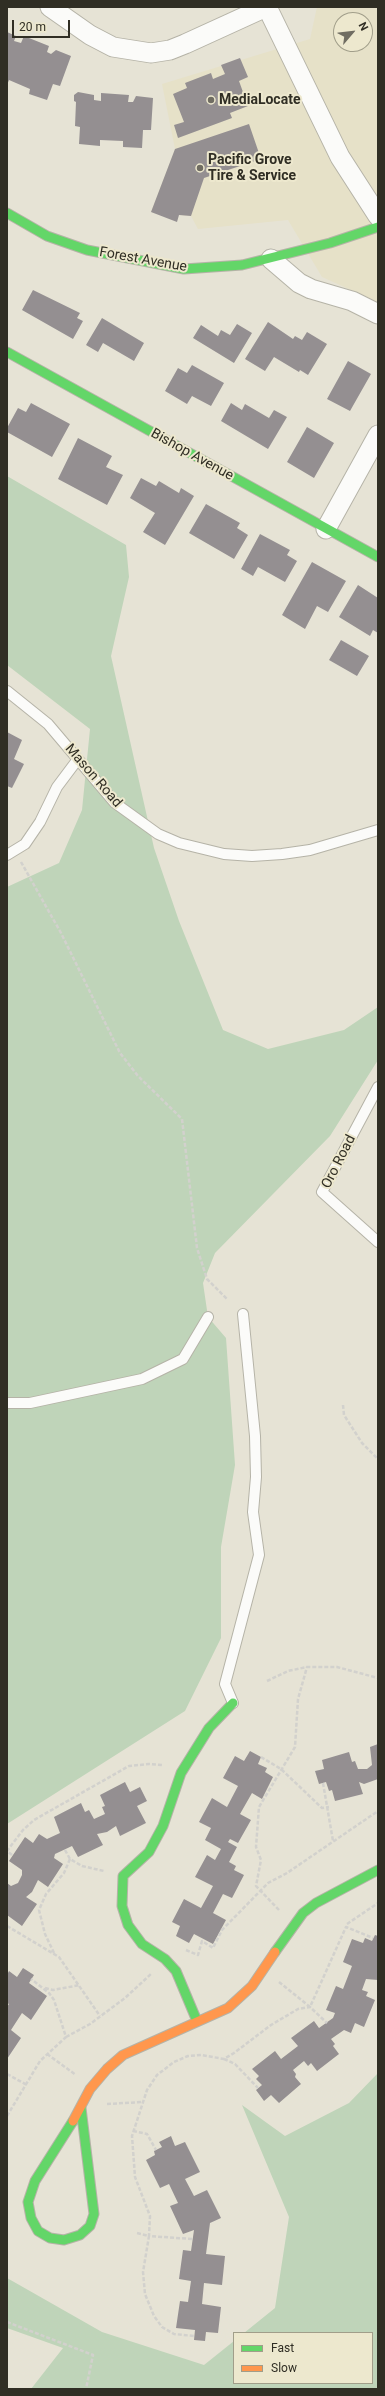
<!DOCTYPE html>
<html>
<head>
<meta charset="utf-8">
<style>
	body { margin:0 }
	#map { position:relative; width:385px; height:2396px; overflow:hidden; background:#e6e3d5; font-family:Roboto,sans-serif }
	canvas { display:block }
	.frame { position:absolute; inset:0; border:8px solid #302e24; pointer-events:none }
	.legend { position:absolute; left:233px; top:2332px; width:140px; height:52px; box-sizing:border-box; background:#ede8ce; border:1px solid #a19e8a; margin:0; padding:5px 7px; list-style:none; font-size:12px; color:#302e24 }
	.legend li { display:flex; align-items:center; gap:8px; height:20px }
	.legend b { width:20px; border:1px solid #a19e8a }
	.north { position:absolute; left:333px; top:12px; width:40px; height:40px; box-sizing:border-box; background:#ede8ce; border:1px solid #a19e8a; border-radius:50%; rotate:62deg; font-size:11px; font-weight:700; line-height:16px; text-align:center; color:#302e24 }
	.north::after { content:''; display:block; margin:auto; width:14px; height:18px; background:#706d62; clip-path:polygon(50% 0,100% 100%,50% 72%,0 100%) }
	.scale { position:absolute; left:12px; top:20px; width:58px; height:18px; box-sizing:border-box; border:2px solid #302e24; border-top:0; padding-left:5px; font-size:12px; line-height:14px; white-space:nowrap; color:#302e24; -webkit-text-stroke:3px #ede8ce; paint-order:stroke }
</style>
</head>
<body>
<div id="map">
<canvas width="385" height="2396"></canvas>
<div class="frame"></div>
<ul class="legend">
<li><b style="height:5px;background:#63d668"></b>Fast</li>
<li><b style="height:5px;background:#ff974d"></b>Slow</li>
</ul>
<div class="north">N</div>
<div class="scale">20 m</div>
</div>
<script>
const context = document.querySelector('canvas').getContext('2d');
context.lineJoin = 'round';
function paint(path, color) { context.fillStyle = color; context.fill(path, 'evenodd'); }
const poly = rows => new Path2D(rows.map(r => 'M' + r).join(''));
function trace(path, color, width, dash) { context.strokeStyle = color; context.lineWidth = width; context.lineCap = dash ? 'butt' : 'round'; context.setLineDash(dash || []); context.stroke(path); }
function label(font, color, halo, rows, align = 'center') {
  context.font = font + ' Roboto,sans-serif'; context.lineWidth = 4; context.setLineDash([]); context.textBaseline = 'middle'; context.strokeStyle = halo; context.fillStyle = color; for (const [text, x, y, turn = 0] of rows) {
    context.save(); context.translate(x, y); context.rotate((+turn || 0) * Math.PI / 180); context.textAlign = isNaN(turn) ? turn : align; if (halo) context.strokeText(text, 0, 0); context.fillText(text, 0, 0); context.restore();
  }
}
paint(poly([
	[317,7,378,7,378,302,322,277,288,220,198,229,191,216,151,212,175,149,162,84,310,39],
	[341,20,365,20,365,44,341,44]
]), '#e6e1c8');
paint(poly([
	[7,476,126,545,129,577,111,656,154,848,179,921,223,1030,268,1049,344,1030,378,1007,378,1060,330,1136,215,1253,203,1283,208,1317,226,1338,235,1465,221,1547,221,1638,185,1711,7,1824,7,887,59,863,82,810,90,729,7,665],
	[378,2073,378,2389,31,2389,63,2348,7,2328,7,2278,102,2332,204,2365,234,2341,234,2383,372,2383,372,2333,244,2333,275,2308,289,2217,242,2105,285,2136,349,2103]
]), '#bfd4b9');
paint(poly([
	[7,32,16,36,14,41,21,43,24,36,49,46,47,52,51,54,56,50,71,56,60,86,53,84,47,100,29,94,30,89,9,80,7,85],
	[240,58,248,77,239,81,248,106,230,113,232,118,178,138,174,125,184,122,173,94,187,88,185,83,211,73,213,79,225,74,221,65],
	[78,92,94,95,94,100,101,101,101,93,129,95,128,102,133,102,136,96,153,98,151,130,143,130,142,148,123,147,123,141,100,140,100,146,79,144,80,127,75,126,76,102,74,101,74,95],
	[249,124,261,159,204,178,191,216,179,215,177,222,151,212,175,149],
	[33,290,80,313,77,318,83,321,73,339,22,310],
	[102,318,144,343,134,361,103,343,98,352,86,345],
	[268,322,293,339,295,336,302,340,307,332,327,344,308,375,300,370,299,372,274,357,265,371,245,359],
	[237,324,252,333,234,363,193,338,201,325,218,336,221,330,230,335],
	[348,361,371,374,350,411,327,399],
	[192,365,224,383,211,406,192,396,187,404,165,391,178,368,187,373],
	[31,403,70,424,52,457,7,432,7,428,18,408,26,412],
	[231,403,242,410,245,404,269,418,274,410,287,417,268,449,221,421],
	[307,427,334,443,314,478,287,462],
	[78,438,112,456,106,467,123,475,107,505,58,479],
	[141,478,156,486,159,481,179,493,181,488,194,496,165,545,143,532,155,513,130,498],
	[206,504,240,523,237,528,248,535,234,559,189,533],
	[260,534,290,550,287,555,297,561,285,582,258,567,253,576,241,569],
	[312,562,346,581,328,612,317,606,305,629,282,615],
	[358,585,378,598,378,633,373,630,370,636,339,617],
	[341,640,369,656,357,676,329,660],
	[7,732,22,740,14,759,24,764,12,788,7,786],
	[378,1744,378,1779,364,1784,359,1782,363,1794,335,1801,332,1790,329,1791,326,1782,319,1784,315,1771,324,1769,322,1760,349,1752,352,1762,355,1761,358,1769,367,1769,372,1765,370,1747],
	[250,1751,261,1757,258,1764,267,1768,265,1772,273,1777,262,1799,252,1793,240,1814,251,1820,238,1843,230,1839,228,1842,237,1847,229,1862,236,1866,234,1870,244,1875,232,1898,223,1894,213,1913,226,1920,213,1944,194,1934,189,1943,176,1936,180,1926,172,1922,184,1899,201,1908,213,1886,195,1877,207,1855,215,1860,221,1849,205,1840,211,1828,199,1822,212,1798,227,1807,238,1786,223,1778,235,1756,244,1761],
	[125,1782,130,1792,140,1787,147,1801,137,1806,146,1823,120,1836,116,1826,107,1832,97,1834,103,1845,78,1857,72,1846,55,1854,54,1858,63,1864,48,1887,38,1880,32,1892,26,1897,37,1904,22,1926,7,1915,7,1883,11,1886,18,1883,22,1875,22,1870,9,1861,25,1837,33,1843,39,1834,47,1839,60,1833,54,1817,81,1803,85,1812,89,1810,94,1819,105,1814,102,1807,105,1806,100,1795],
	[375,1935,378,1936,378,1980,366,1979,362,1990,368,1992,366,1996,375,2000,364,2027,355,2023,351,2033,344,2030,331,2039,335,2044,333,2046,339,2054,317,2071,311,2063,308,2066,304,2061,293,2070,296,2074,295,2077,301,2084,279,2103,271,2095,264,2101,256,2090,262,2085,256,2079,259,2076,252,2069,275,2051,281,2059,298,2046,291,2038,314,2021,319,2028,333,2018,335,2013,326,2010,336,1986,343,1989,352,1966,343,1962,352,1939,363,1943,365,1938,372,1941],
	[23,1968,34,1975,29,1983,47,1996,31,2020,22,2013,11,2030,21,2038,7,2059,7,2007,9,2004,7,2003,7,1975,9,1971,17,1977],
	[171,2136,175,2146,185,2142,200,2172,185,2179,194,2196,207,2190,221,2218,210,2223,206,2254,225,2256,222,2285,204,2283,202,2304,221,2307,218,2333,206,2332,205,2341,194,2340,195,2330,176,2328,180,2301,188,2302,191,2281,179,2279,183,2250,191,2251,194,2230,183,2234,170,2206,178,2203,169,2184,160,2188,146,2160,155,2155,154,2151,162,2147,159,2142]
]), '#948f91');
const lane = poly([
	[7,691,48,724,115,803,158,834,179,843,224,854,252,856,282,854,310,850,378,830],
	[7,855,25,844,40,822,57,787,78,759],
	[378,1087,322,1192,378,1242],
	[7,1403,30,1403,142,1379,183,1359,208,1317],
	[233,1703,225,1684,259,1555,253,1512,256,1477,255,1436,243,1314]
]);
const street = poly([
	[50,7,90,35,113,47,151,53,170,50,185,44,266,7],
	[267,7,340,157,378,216],
	[271,259,299,283,311,289,352,301,378,314],
	[326,529,378,435]
]);
const fast = poly([
	[7,213,47,236,87,250,184,269,242,265,330,243,378,227],
	[7,352,378,557],
	[275,1952,303,1913,316,1903,378,1870],
	[197,2021,176,1971,165,1959,142,1944,128,1925,122,1906,123,1876,149,1852,163,1826,181,1773,209,1728,233,1703],
	[73,2121,35,2181,28,2202,31,2218,38,2231,50,2238,64,2240,80,2235,90,2226,94,2214,81,2108]
]);
const slow = poly([
	[73,2121,90,2089,107,2069,123,2055,228,2008,252,1986,275,1952]
]);
trace(lane, '#b5b3a7', 12);
trace(street, '#b5b3a7', 21);
trace(fast, '#b5b3a7', 11);
trace(slow, '#b5b3a7', 11);
trace(poly([
	[21,862,61,933,120,1053,138,1076,182,1119,197,1248,207,1279,227,1299],
	[343,1405,344,1415,362,1443,378,1459],
	[267,1681,288,1671,307,1667,337,1667,378,1678],
	[261,1757,281,1769,322,1808,329,1807],
	[323,1783,333,1841],
	[65,1850,70,1859],
	[12,1855,7,1851,23,1830,34,1820,129,1766,149,1764,162,1765],
	[279,1910,256,1886,261,1860,256,1847,259,1807,295,1747,298,1699,307,1667],
	[347,1924,378,1903],
	[7,1926,59,1957,100,2016],
	[186,1950,198,1955,202,1941,213,1948,222,1930,268,1883,287,1873,378,1811],
	[54,1953,45,1934,39,1910,46,1894,64,1873,70,1859,82,1866,104,1871],
	[279,1982,310,2007,346,1927,373,1938],
	[45,1988,53,1990,80,1985],
	[66,2037,90,2024,125,1998,151,1974],
	[47,2054,76,2075],
	[224,2059,235,2064,258,2088],
	[7,2074,27,2085],
	[107,2104,143,2102],
	[7,2116,40,2061,66,2037,54,2000,49,1993,31,1979],
	[133,2131,147,2134,156,2150],
	[137,2233,149,2236,143,2272,145,2294,154,2316,162,2327,174,2334,194,2336],
	[192,2239,149,2236,150,2216,135,2177,132,2136,147,2090,157,2075,174,2062,188,2056,201,2055,224,2059,234,2053,271,2025,298,2009,310,2007,327,2023],
	[7,2322,93,2355,86,2389]
]), '#d2d1cd', 2.5, [4, 2]);
trace(lane, '#fbfbf9', 10);
trace(street, '#fbfbf9', 19);
trace(fast, '#63d668', 9);
trace(slow, '#ff974d', 9);
for (const [x, y, r, color] of [
	[211,100,4,"#706d62"],
	[200,168,4,"#706d62"]
]) { const dot = new Path2D(); dot.arc(x, y, r, 0, 2 * Math.PI); context.fillStyle = color; context.fill(dot); trace(dot, '#ede8ce', 1.5); }
label('bold 14px', '#302e24', '#ede8ce', [
	["MediaLocate",219,100],
	["Pacific Grove",208,160],
	["Tire & Service",208,176]
], 'left');
label('14px', '#302e24', '#ede8ce', [
	["Forest Avenue",143,260,10],
	["Bishop Avenue",192,455,29],
	["Mason Road",93,776,49],
	["Oro Road",339,1162,-63]
]);
</script>
</body>
</html>
